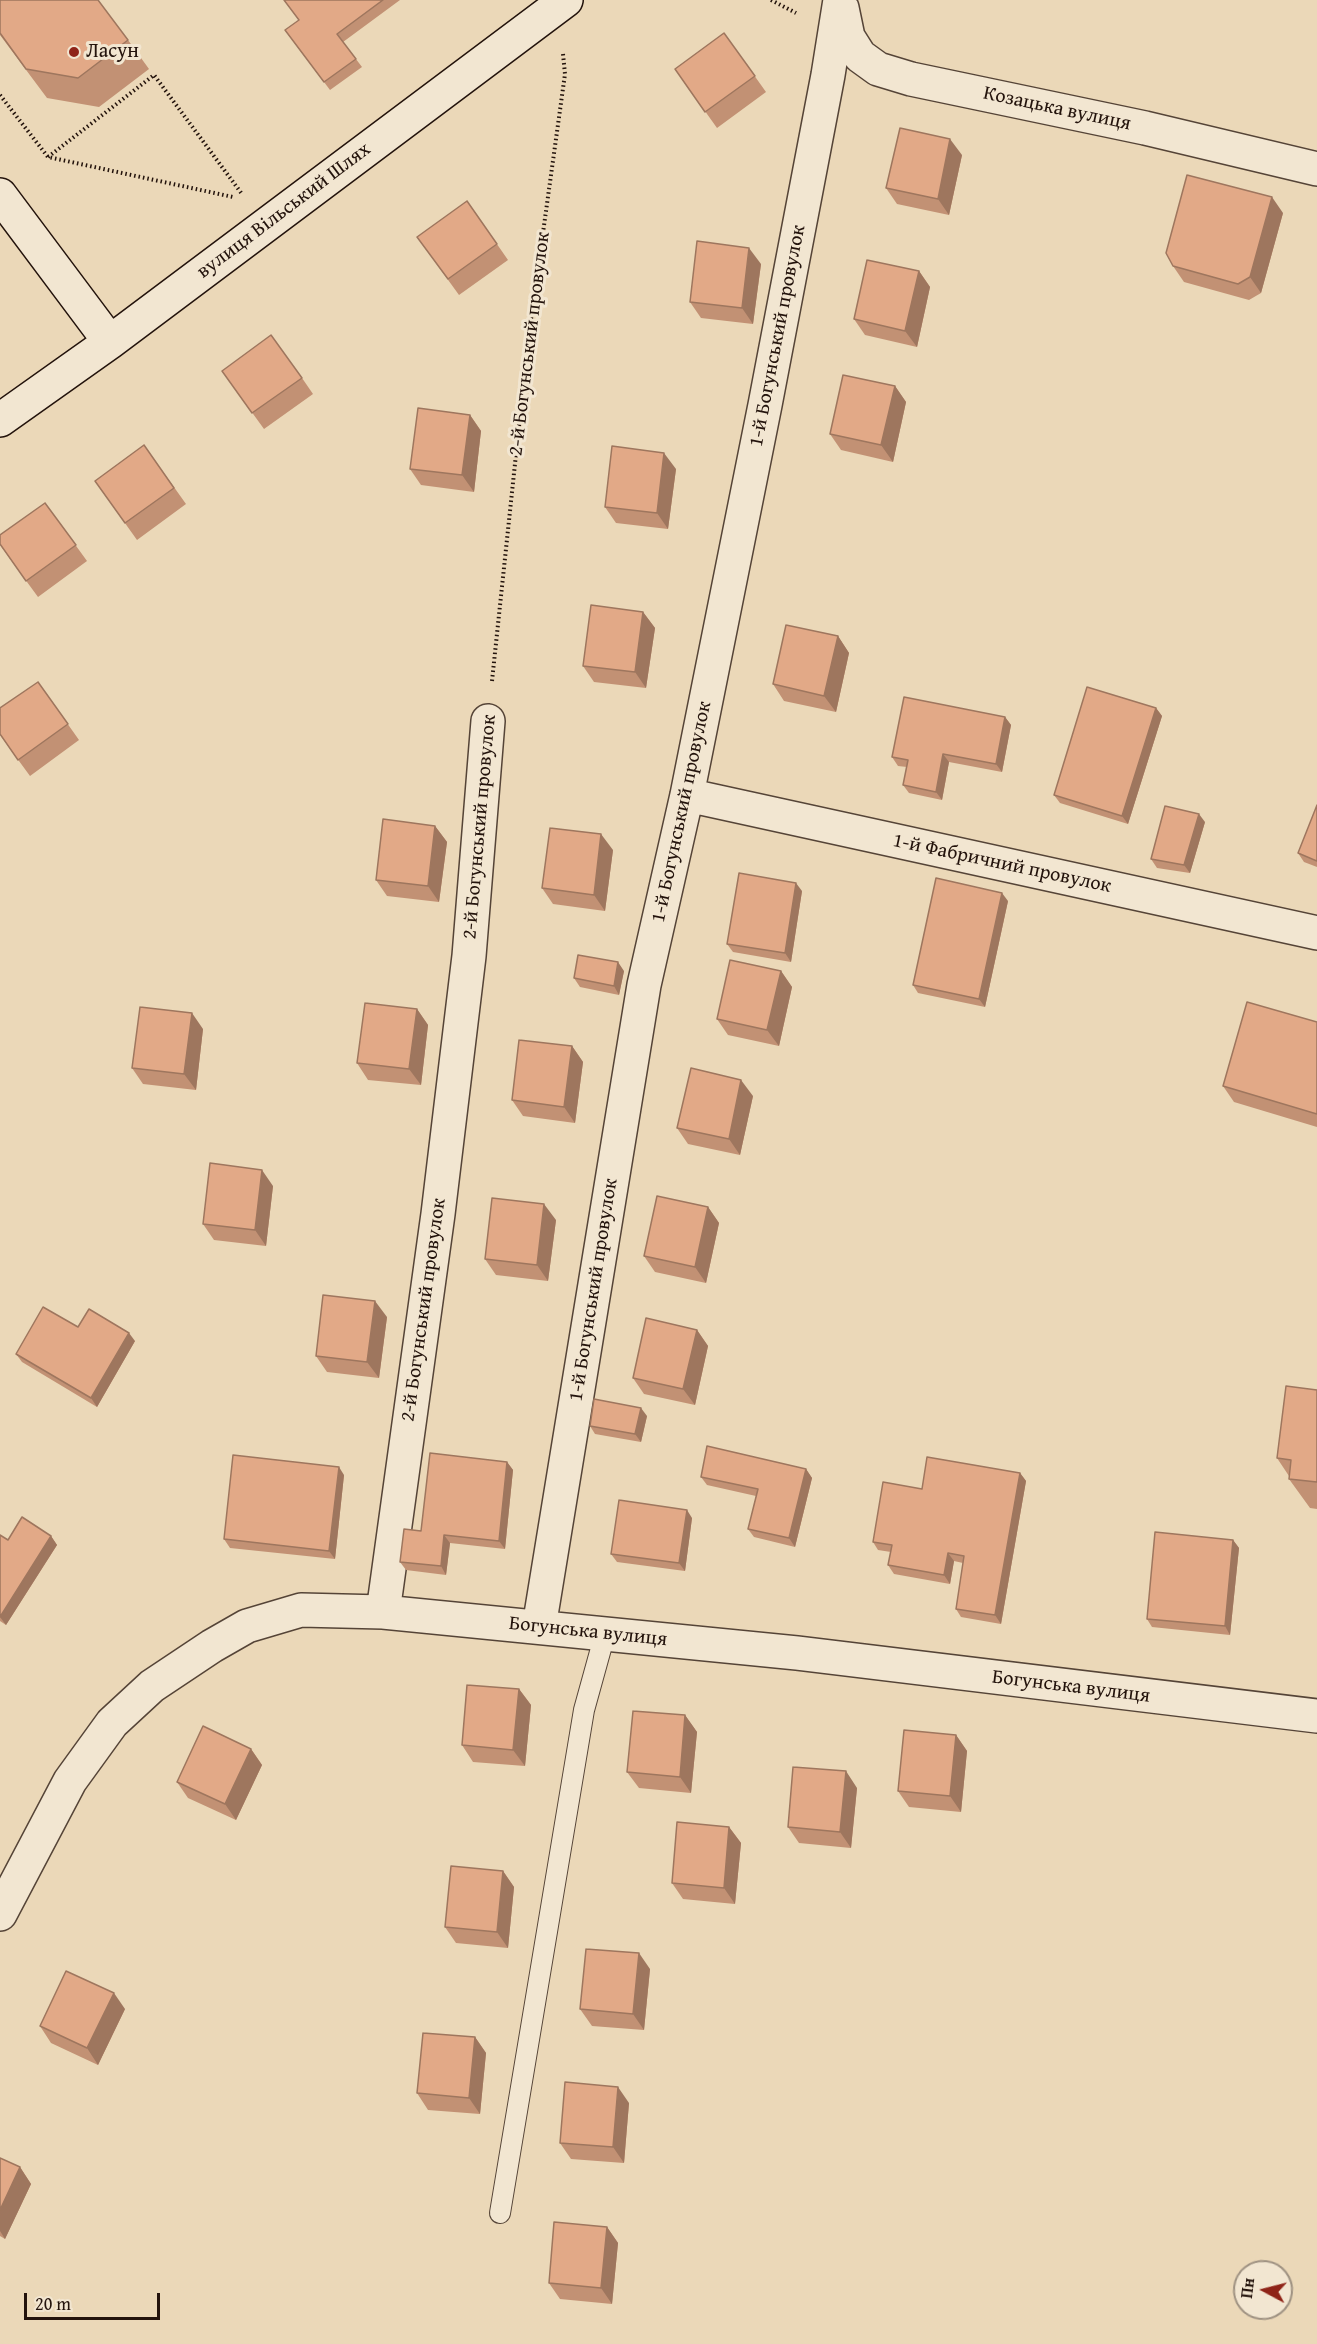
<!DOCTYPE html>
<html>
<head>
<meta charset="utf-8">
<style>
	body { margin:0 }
	#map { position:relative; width:1317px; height:2344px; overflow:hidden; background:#ebd8b8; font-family:"Gentium Book Plus",serif }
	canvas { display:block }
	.north { position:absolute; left:1233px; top:2260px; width:60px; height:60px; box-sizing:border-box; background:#f2e6d1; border:2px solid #9f9282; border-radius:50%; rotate:277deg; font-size:16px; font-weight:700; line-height:24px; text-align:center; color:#23130c }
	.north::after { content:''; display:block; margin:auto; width:21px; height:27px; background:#8f2418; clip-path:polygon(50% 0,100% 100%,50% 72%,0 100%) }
	.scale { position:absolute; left:24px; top:2293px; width:136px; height:27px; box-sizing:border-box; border:3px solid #23130c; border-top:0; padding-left:8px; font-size:18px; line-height:21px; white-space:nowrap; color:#23130c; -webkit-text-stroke:4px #f2e6d1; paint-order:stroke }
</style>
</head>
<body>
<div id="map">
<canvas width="1317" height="2344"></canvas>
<div class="north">Пн</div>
<div class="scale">20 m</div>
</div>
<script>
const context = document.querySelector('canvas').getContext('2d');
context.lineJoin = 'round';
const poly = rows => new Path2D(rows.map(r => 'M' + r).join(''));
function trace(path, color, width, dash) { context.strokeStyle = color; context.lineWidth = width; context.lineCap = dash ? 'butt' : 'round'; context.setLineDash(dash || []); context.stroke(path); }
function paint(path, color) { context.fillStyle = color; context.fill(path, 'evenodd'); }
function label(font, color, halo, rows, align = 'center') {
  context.font = font + ' "Gentium Book Plus",serif'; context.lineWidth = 6; context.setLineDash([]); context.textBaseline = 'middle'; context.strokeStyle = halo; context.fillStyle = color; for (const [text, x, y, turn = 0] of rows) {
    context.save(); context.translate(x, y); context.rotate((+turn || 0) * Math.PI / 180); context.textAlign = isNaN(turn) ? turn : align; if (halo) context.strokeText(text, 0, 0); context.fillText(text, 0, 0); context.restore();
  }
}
const lane = poly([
	[500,2213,584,1710,605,1634]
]);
const street = poly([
	[842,8,848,37,860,56,878,69,911,79,1145,128,1317,169],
	[687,795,1317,933],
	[383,1612,438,1214,469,956,488,721],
	[539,1627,644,985,687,795,765,405,828,75,840,0],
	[0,1914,70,1781,112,1723,152,1686,212,1646,247,1626,301,1610,383,1612,797,1653,1317,1716]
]);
const secondary = poly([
	[0,195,110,342],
	[0,420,110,342,566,0]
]);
trace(lane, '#554437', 22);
trace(street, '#554437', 36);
trace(secondary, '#23130c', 36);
trace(poly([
	[771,0,796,13],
	[0,95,48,157,233,197],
	[48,157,154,75,242,194],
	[492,681,528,341,565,74,563,54]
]), '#23130c', 4, [1.5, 3]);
trace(lane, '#f2e6d1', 20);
trace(street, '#f2e6d1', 33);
trace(secondary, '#f2e6d1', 33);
paint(poly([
	[0,0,128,40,149,69,99,107,47,98,0,35],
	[284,0,400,0,343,42,362,67,330,90,285,30,299,20],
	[724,33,766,92,717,128,675,69],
	[962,155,949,215,897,204,886,188],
	[467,201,508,260,459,295,417,237],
	[1283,213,1261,293,1249,300,1184,282,1173,266],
	[761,264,753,324,701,318,690,302],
	[919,271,930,287,917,347,865,335,854,319],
	[222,371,302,378,313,394,264,429],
	[895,386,906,402,893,462,841,450,830,434],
	[470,415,481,431,474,492,421,485,410,469],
	[144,445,186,504,137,540,95,481],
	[676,469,668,529,616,523,605,507],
	[45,503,87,561,38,597,0,545],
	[643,612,655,628,646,688,594,682,583,666],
	[838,636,849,653,836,712,784,701,773,684],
	[38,682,79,740,30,776,0,735],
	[1156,708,1162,716,1128,824,1060,803,1054,795],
	[1005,717,1011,725,1002,772,949,762,942,800,909,793,903,785,907,767,898,766,892,757],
	[1317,805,1317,867,1304,862,1298,853],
	[1205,822,1190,873,1157,868,1151,859],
	[435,826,447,842,439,902,387,896,376,880],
	[613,850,605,911,553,904,542,888],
	[802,891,791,962,733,952,727,944],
	[1008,901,985,1007,918,993,913,985],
	[624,971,619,995,580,987,574,978],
	[781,971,792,987,779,1046,728,1035,717,1019],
	[417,1009,428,1025,421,1085,368,1080,357,1063],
	[1317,1022,1317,1127,1234,1102,1223,1086],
	[203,1029,196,1090,143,1084,132,1068],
	[572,1046,583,1062,575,1123,523,1116,512,1100],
	[753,1096,740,1155,688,1144,677,1128],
	[273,1186,266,1246,214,1240,203,1224],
	[708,1207,719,1223,706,1283,655,1272,644,1256],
	[556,1220,548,1281,496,1275,485,1259],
	[387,1317,379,1378,327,1372,316,1356],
	[697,1330,708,1346,695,1405,644,1394,633,1378],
	[135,1341,97,1407,22,1362,16,1354],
	[1317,1390,1317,1509,1310,1508,1289,1479,1289,1476,1277,1458],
	[647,1416,641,1442,595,1434,590,1426],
	[507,1462,513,1470,505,1549,450,1543,446,1575,406,1570,400,1562,421,1531],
	[806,1469,812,1478,795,1547,754,1537,748,1529,756,1496,707,1485,701,1477],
	[1020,1473,1026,1481,1001,1624,961,1617,956,1609,963,1563,954,1561,950,1584,894,1574,888,1565,891,1552,878,1550,873,1542,922,1489],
	[344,1475,335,1559,230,1548,224,1539],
	[692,1518,685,1571,617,1562,611,1554],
	[0,1535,8,1540,51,1536,57,1545,6,1625,0,1621],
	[1233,1540,1239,1548,1230,1635,1152,1627,1147,1619],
	[519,1689,531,1705,525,1766,473,1762,462,1745],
	[685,1715,697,1732,691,1793,639,1788,627,1772],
	[956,1735,967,1751,961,1812,909,1807,898,1791],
	[251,1749,262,1765,236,1820,188,1798,177,1782],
	[857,1788,851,1848,799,1843,788,1827],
	[729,1827,741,1843,735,1904,683,1899,672,1883],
	[503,1871,514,1887,508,1948,456,1943,445,1927],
	[650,1969,644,2030,592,2026,580,2009],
	[125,2009,98,2065,51,2043,40,2026],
	[475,2037,486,2053,480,2114,428,2110,417,2093],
	[629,2103,624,2163,571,2159,560,2143],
	[0,2158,20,2167,31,2184,5,2239,0,2236],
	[607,2227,618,2243,612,2304,560,2299,549,2283]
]), '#c29174');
paint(poly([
	[950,139,962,155,949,215,938,199],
	[1272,197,1283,213,1261,293,1250,277],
	[749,248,761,264,753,324,742,308],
	[919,271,930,287,917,347,905,331],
	[895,386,906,402,893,462,881,445],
	[470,415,481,431,474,492,462,475],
	[664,453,676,469,668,529,657,513],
	[643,612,655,628,646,688,635,672],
	[838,636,849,653,836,712,824,696],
	[1156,708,1162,716,1128,824,1122,816],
	[1005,717,1011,725,1002,772,996,764],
	[943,754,949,762,942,800,936,792],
	[1199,814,1205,822,1190,873,1184,865],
	[435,826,447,842,439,902,428,886],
	[601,834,613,850,605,911,594,895],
	[796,883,802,891,791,962,785,953],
	[1002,893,1008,901,985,1007,979,999],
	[618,962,624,971,619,995,614,986],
	[781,971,792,987,779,1046,767,1030],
	[417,1009,428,1025,421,1085,409,1069],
	[192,1013,203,1029,196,1090,184,1074],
	[572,1046,583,1062,575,1123,564,1107],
	[741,1080,753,1096,740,1155,729,1139],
	[262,1170,273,1186,266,1246,255,1230],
	[544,1204,556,1220,548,1281,537,1265],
	[708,1207,719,1223,706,1283,695,1267],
	[375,1301,387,1317,379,1378,367,1362],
	[697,1330,708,1346,695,1405,683,1389],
	[129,1333,135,1341,97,1407,91,1398],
	[641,1408,647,1416,641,1442,635,1434],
	[507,1462,513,1470,505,1549,499,1541],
	[339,1467,344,1475,335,1559,329,1551],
	[806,1469,812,1478,795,1547,789,1538],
	[1020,1473,1026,1481,1001,1624,995,1615],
	[687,1510,692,1518,685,1571,679,1563],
	[444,1535,450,1543,446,1575,441,1566],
	[51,1536,57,1545,6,1625,0,1617],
	[1233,1540,1239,1548,1230,1635,1225,1626],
	[948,1553,954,1561,950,1584,944,1575],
	[519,1689,531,1705,525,1766,513,1750],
	[685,1715,697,1732,691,1793,680,1777],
	[956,1735,967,1751,961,1812,950,1796],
	[251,1749,262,1765,236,1820,225,1804],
	[846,1771,857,1788,851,1848,840,1832],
	[729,1827,741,1843,735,1904,724,1888],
	[503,1871,514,1887,508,1948,497,1932],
	[639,1953,650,1969,644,2030,633,2014],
	[114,1993,125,2009,98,2065,87,2048],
	[475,2037,486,2053,480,2114,469,2098],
	[618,2087,629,2103,624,2163,613,2147],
	[20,2167,31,2184,5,2239,0,2231,0,2210],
	[607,2227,618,2243,612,2304,601,2288]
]), '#9e765e');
const building = poly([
	[0,0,98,0,128,40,78,78,26,69,0,33,0,0],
	[284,0,383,0,337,34,356,59,324,82,285,30,299,20,284,0],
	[724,33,755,76,705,112,675,69,724,33],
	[900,128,950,139,938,199,886,188,900,128],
	[1187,175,1272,197,1250,277,1238,284,1173,266,1166,253,1187,175],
	[467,201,497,244,448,279,417,237,467,201],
	[697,241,749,248,742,308,690,302,697,241],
	[867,260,919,271,905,331,854,319,867,260],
	[271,335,302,378,252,413,222,371,271,335],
	[843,375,895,386,881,445,830,434,843,375],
	[418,408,470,415,462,475,410,469,418,408],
	[144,445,174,488,125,523,95,481,144,445],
	[612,446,664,453,657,513,605,507,612,446],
	[45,503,76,545,26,581,0,544,0,535,45,503],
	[591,605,643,612,635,672,583,666,591,605],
	[786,625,838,636,824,696,773,684,786,625],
	[38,682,68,724,18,760,0,734,0,708,38,682],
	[1087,687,1156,708,1122,816,1054,795,1087,687],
	[904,697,1005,717,996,764,943,754,936,792,903,785,908,760,892,757,904,697],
	[1317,805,1317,861,1298,853,1317,805],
	[1165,806,1199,814,1184,865,1151,859,1165,806],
	[383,819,435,826,428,886,376,880,383,819],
	[550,828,601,834,594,895,542,888,550,828],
	[739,873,796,883,785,953,727,944,739,873],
	[936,878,1002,893,979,999,913,985,936,878],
	[578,955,618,962,614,986,574,978,578,955],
	[730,960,781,971,767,1030,717,1019,730,960],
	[1247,1002,1317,1022,1317,1114,1223,1086,1247,1002],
	[365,1003,417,1009,409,1069,357,1063,365,1003],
	[140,1007,192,1013,184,1074,132,1068,140,1007],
	[519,1040,572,1046,564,1107,512,1100,519,1040],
	[691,1068,741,1080,729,1139,677,1128,691,1068],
	[210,1163,262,1170,255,1230,203,1224,210,1163],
	[657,1196,708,1207,695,1267,644,1256,657,1196],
	[492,1198,544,1204,537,1265,485,1259,492,1198],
	[323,1295,375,1301,367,1362,316,1356,323,1295],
	[43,1307,78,1327,89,1309,129,1333,91,1398,16,1354,43,1307],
	[646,1318,697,1330,683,1389,633,1378,646,1318],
	[1286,1386,1317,1390,1317,1482,1289,1479,1291,1460,1277,1458,1286,1386],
	[594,1399,641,1408,635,1434,590,1426,594,1399],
	[707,1446,806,1469,789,1538,748,1529,758,1489,701,1477,707,1446],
	[430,1453,507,1462,499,1541,444,1535,441,1566,400,1562,404,1529,421,1531,430,1453],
	[233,1455,339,1467,329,1551,224,1539,233,1455],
	[927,1457,1020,1473,995,1615,956,1609,964,1556,948,1553,944,1575,888,1565,892,1545,873,1542,883,1482,922,1489,927,1457],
	[619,1500,687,1510,679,1563,611,1554,619,1500],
	[22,1517,51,1536,0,1617,0,1535,8,1540,22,1517],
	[1155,1532,1233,1540,1225,1626,1147,1619,1155,1532],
	[467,1685,519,1689,513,1750,462,1745,467,1685],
	[633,1711,685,1715,680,1777,627,1772,633,1711],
	[203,1726,251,1749,225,1804,177,1782,203,1726],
	[904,1730,956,1735,950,1796,898,1791,904,1730],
	[793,1767,846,1771,840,1832,788,1827,793,1767],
	[677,1822,729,1827,724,1888,672,1883,677,1822],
	[451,1866,503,1871,497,1932,445,1927,451,1866],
	[586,1949,639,1953,633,2014,580,2009,586,1949],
	[66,1971,114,1993,87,2048,40,2026,66,1971],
	[423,2033,475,2037,469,2098,417,2093,423,2033],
	[565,2082,618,2087,613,2147,560,2143,565,2082],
	[0,2158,20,2167,0,2210,0,2158],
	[554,2222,607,2227,601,2288,549,2283,554,2222]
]);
paint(building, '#e2a987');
trace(building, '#9e765e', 1.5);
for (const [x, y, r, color] of [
	[74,52,6,"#8f2418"]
]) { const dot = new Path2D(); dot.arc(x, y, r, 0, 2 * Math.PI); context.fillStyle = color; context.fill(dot); trace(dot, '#f2e6d1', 2); }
label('20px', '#23130c', '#f2e6d1', [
	["Ласун",86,52]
], 'left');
label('20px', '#23130c', '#f2e6d1', [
	["Козацька вулиця",1057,109,12],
	["вулиця Вільський Шлях",284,211,-37],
	["1-й Богунський провулок",778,336,-79],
	["2-й Богунський провулок",530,344,-83],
	["1-й Богунський провулок",682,812,-78],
	["2-й Богунський провулок",480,827,-85],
	["1-й Фабричний провулок",1002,864,12],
	["1-й Богунський провулок",594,1290,-81],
	["2-й Богунський провулок",424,1310,-82],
	["Богунська вулиця",588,1632,6],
	["Богунська вулиця",1071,1687,7]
]);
</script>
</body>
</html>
